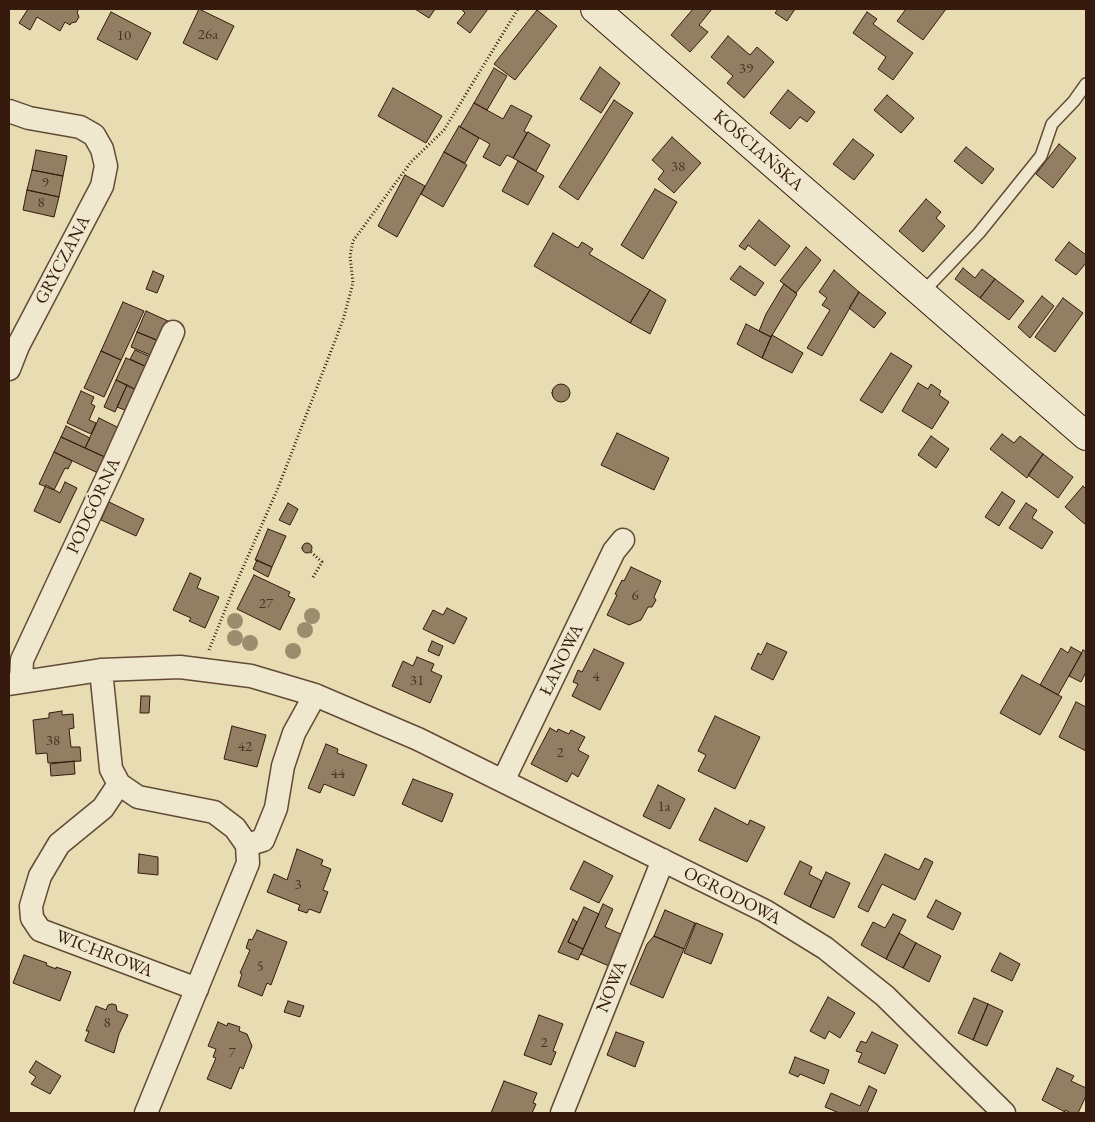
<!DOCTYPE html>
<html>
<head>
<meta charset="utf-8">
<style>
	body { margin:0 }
	#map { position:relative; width:1095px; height:1122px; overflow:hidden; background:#e8dcb3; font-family:"EB Garamond",serif }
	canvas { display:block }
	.frame { position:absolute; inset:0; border:10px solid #351a0d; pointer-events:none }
</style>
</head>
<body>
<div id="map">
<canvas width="1095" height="1122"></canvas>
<div class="frame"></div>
</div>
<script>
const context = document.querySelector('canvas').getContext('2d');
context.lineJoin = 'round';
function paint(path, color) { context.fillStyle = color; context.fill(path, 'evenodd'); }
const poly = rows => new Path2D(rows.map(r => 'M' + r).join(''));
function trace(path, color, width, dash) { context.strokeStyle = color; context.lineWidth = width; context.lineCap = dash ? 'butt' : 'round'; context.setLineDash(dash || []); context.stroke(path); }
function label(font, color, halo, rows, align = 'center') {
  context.font = font + ' "EB Garamond",serif'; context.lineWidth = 4.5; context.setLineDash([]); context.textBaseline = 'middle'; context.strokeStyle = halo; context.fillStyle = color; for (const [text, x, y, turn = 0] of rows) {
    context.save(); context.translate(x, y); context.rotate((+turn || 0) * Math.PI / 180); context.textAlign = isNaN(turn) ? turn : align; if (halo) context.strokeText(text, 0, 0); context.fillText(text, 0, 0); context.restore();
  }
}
const building = poly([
	[28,9,79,9,77,12,79,17,76,22,71,23,70,25,65,22,60,31,37,17,30,30,19,23,28,9],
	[199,9,234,26,217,60,183,43,199,9],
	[415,9,435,9,429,18,415,9],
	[464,9,488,9,470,33,457,23,465,13,462,10,464,9],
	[693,9,712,9,699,25,708,32,690,52,671,35,693,9],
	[778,9,795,9,787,21,775,13,778,9],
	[906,9,946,9,923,40,897,21,906,9],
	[537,10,557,26,515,80,494,64,537,10],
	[111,12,151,33,137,60,97,39,111,12],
	[867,12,877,19,873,24,913,53,893,80,878,69,886,57,853,33,867,12],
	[728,36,750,55,757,47,774,62,744,98,727,83,733,76,711,57,728,36],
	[600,67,620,83,601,113,580,99,600,67],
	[494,68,507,76,487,110,474,103,494,68],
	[393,88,442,116,426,143,378,116,393,88],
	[788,90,815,112,807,122,800,117,790,129,770,113,788,90],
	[887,95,914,118,901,133,874,110,887,95],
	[614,100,633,113,578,200,559,187,614,100],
	[474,103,503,119,511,105,532,116,524,131,527,133,513,158,507,155,500,166,483,157,490,144,460,127,474,103],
	[459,126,479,138,465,163,444,152,459,126],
	[528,132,550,145,536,171,513,158,528,132],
	[672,137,701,163,674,193,658,179,664,171,652,160,672,137],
	[853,139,874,155,854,180,833,164,853,139],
	[1059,144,1076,158,1053,188,1036,174,1059,144],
	[966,147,994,169,982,184,954,161,966,147],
	[36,150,67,156,63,176,32,170,36,150],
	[444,152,467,165,443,207,421,194,444,152],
	[518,161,544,176,528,205,502,191,518,161],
	[32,170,63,176,59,197,27,190,32,170],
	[405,175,425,186,397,237,378,226,405,175],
	[655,189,677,202,643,259,621,245,655,189],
	[27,190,59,197,54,217,23,210,27,190],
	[926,199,941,212,936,218,945,226,923,252,899,231,926,199],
	[759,220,790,246,775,266,748,245,745,250,739,246,759,220],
	[553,233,578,248,582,242,593,249,589,254,650,290,630,323,534,266,553,233],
	[1069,242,1086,255,1086,263,1076,275,1055,260,1069,242],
	[806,247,821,260,796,293,780,281,806,247],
	[740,266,764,283,755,296,730,279,740,266],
	[963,268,975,278,982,269,995,279,980,298,955,279,963,268],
	[834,270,859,292,822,356,807,348,830,310,822,305,827,298,819,292,834,270],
	[153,271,164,276,157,293,146,289,153,271],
	[995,279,1024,301,1009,320,980,298,995,279],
	[784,284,797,294,771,337,759,331,766,314,784,284],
	[650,290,666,300,650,334,630,323,650,290],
	[859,292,886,313,874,328,849,308,859,292],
	[1042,296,1054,306,1030,338,1018,327,1042,296],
	[1063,298,1083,313,1055,352,1035,337,1063,298],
	[123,302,144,311,121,360,101,351,123,302],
	[146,311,168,321,159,341,137,332,146,311],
	[746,324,771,337,762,358,737,344,746,324],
	[137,332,159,341,153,356,131,347,137,332],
	[772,335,803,353,792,373,762,358,772,335],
	[135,350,151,357,147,367,130,359,135,350],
	[101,351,121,360,104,397,84,388,101,351],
	[891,353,912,366,882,413,860,400,891,353],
	[126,358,147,367,140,392,116,380,126,358],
	[116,380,127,385,115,412,104,407,116,380],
	[918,383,928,389,931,384,941,391,939,395,949,402,932,429,902,411,918,383],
	'552 393a9 9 0 1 1 18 0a9 9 0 1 1-18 0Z',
	[127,385,140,392,130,412,117,407,127,385],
	[81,391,94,397,91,404,95,406,89,420,96,423,91,434,67,423,81,391],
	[99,418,121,429,107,458,85,448,99,418],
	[66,426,90,438,85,448,61,437,66,426],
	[617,433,669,458,654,490,601,465,617,433],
	[1002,434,1014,443,1020,436,1043,454,1027,478,990,449,1002,434],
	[931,436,949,449,936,468,918,455,931,436],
	[61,437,107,458,100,474,54,452,61,437],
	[54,452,72,461,68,469,65,468,54,490,39,484,54,452],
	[1043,454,1073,477,1058,498,1028,475,1043,454],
	[65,482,77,488,60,523,34,511,46,485,60,493,65,482],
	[1083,486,1086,489,1086,525,1065,507,1083,486],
	[1002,492,1015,501,999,526,985,517,1002,492],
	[109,502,144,519,136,536,101,520,109,502],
	[288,503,298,509,290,525,279,520,288,503],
	[1026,503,1037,510,1032,518,1053,532,1042,549,1009,528,1026,503],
	[268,529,286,536,272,567,255,560,268,529],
	'302 548a5 5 0 1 1 10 0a5 5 0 1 1-10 0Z',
	[257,560,272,567,268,577,253,569,257,560],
	[631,567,661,581,654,597,656,600,652,607,648,607,641,620,629,625,607,615,617,595,615,594,622,580,624,581,631,567],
	[190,573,201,578,197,588,219,597,205,628,189,621,191,618,173,610,190,573],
	[254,575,290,592,288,596,295,599,280,630,237,609,254,575],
	[447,608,467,618,454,644,423,629,433,610,443,615,447,608],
	[432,641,443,646,439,656,428,651,432,641],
	[767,643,787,652,773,680,751,669,758,653,761,655,767,643],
	[1071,647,1082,653,1058,695,1040,685,1061,648,1068,653,1071,647],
	[594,649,624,663,600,710,572,696,578,684,573,682,578,670,582,672,594,649],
	[1083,650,1085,651,1086,650,1086,672,1081,682,1069,676,1083,650],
	[417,657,434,664,431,671,442,676,430,703,392,686,403,661,413,666,417,657],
	[1022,675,1062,697,1040,735,1000,713,1022,675],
	[141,696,150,696,149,713,140,713,141,696],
	[1076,702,1086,707,1086,751,1059,737,1076,702],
	[62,711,62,715,73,714,74,728,69,729,71,747,80,747,81,761,48,763,47,753,36,754,33,720,49,718,49,713,62,711],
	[715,716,760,737,735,789,698,771,706,755,698,751,715,716],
	[232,726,266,735,257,767,224,759,232,726],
	[550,728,557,732,558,729,569,734,571,730,585,737,578,750,589,756,578,777,572,773,567,782,531,764,550,728],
	[326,744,338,749,337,753,367,765,354,796,324,784,320,793,308,788,326,744],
	[74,761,75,774,51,776,50,764,74,761],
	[413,779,453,794,442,822,402,804,413,779],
	[658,785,685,799,670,829,643,816,658,785],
	[715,808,748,825,750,820,765,827,747,862,699,840,715,808],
	[297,849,323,860,321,865,331,869,323,890,328,892,320,913,309,909,307,913,298,910,300,905,267,892,274,874,287,880,297,849],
	[139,854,158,857,158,875,138,873,139,854],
	[885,854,919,870,925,858,933,862,915,900,882,884,868,912,858,907,885,854],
	[584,861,613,876,599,903,570,889,584,861],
	[800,861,812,867,809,874,822,881,810,907,784,894,800,861],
	[826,872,850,883,834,918,810,907,826,872],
	[936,900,961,913,953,930,927,917,936,900],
	[603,904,613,909,605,927,623,935,609,966,581,954,603,904],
	[584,907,599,914,583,949,568,942,584,907],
	[665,910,695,923,684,949,654,936,665,910],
	[893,914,906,920,886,959,861,945,873,922,885,928,893,914],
	[573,919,577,922,568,942,583,949,578,960,558,952,573,919],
	[696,923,723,934,711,964,684,953,696,923],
	[257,930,287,942,271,985,267,983,262,996,238,986,242,974,240,973,250,950,246,948,249,939,252,940,257,930],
	[899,933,916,943,903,968,886,959,899,933],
	[654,936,684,949,663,998,630,984,647,944,654,936],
	[916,943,941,956,929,982,903,968,916,943],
	[1000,953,1020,964,1012,981,991,971,1000,953],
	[24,955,47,963,46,965,56,969,56,967,71,972,60,1001,13,983,24,955],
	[828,997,855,1013,840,1038,829,1031,825,1039,810,1031,828,997],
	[974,998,988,1004,973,1040,958,1033,974,998],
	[288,1001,304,1006,300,1017,284,1012,288,1001],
	[112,1004,116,1005,117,1011,128,1015,119,1034,114,1053,85,1041,89,1031,86,1031,96,1006,106,1010,108,1005,112,1004],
	[988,1004,1003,1011,987,1046,973,1040,988,1004],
	[539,1015,563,1024,553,1051,556,1052,551,1065,524,1055,539,1015],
	[218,1022,227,1026,228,1023,240,1027,239,1031,247,1034,252,1046,243,1069,240,1067,231,1089,207,1079,216,1058,213,1057,216,1049,208,1046,218,1022],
	[616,1032,644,1042,635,1067,607,1055,616,1032],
	[872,1032,898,1045,885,1074,858,1062,862,1053,856,1051,861,1041,866,1043,872,1032],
	[795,1057,829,1070,824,1084,800,1074,798,1077,789,1073,795,1057],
	[36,1061,61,1076,50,1094,31,1084,36,1077,29,1072,36,1061],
	[1057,1068,1074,1076,1071,1081,1086,1088,1086,1096,1078,1113,1071,1113,1065,1110,1065,1112,1042,1100,1057,1068],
	[504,1081,537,1093,533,1103,536,1104,532,1113,491,1113,504,1081],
	[869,1086,877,1090,867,1113,839,1113,825,1107,831,1093,860,1106,869,1086]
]);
paint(building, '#927f63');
trace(building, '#351a0d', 1);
const service = poly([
	[922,293,979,233,1041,156,1052,124,1074,101,1086,84]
]);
const minor = poly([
	[9,111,29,118,80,127,94,135,102,149,106,166,102,186,18,346,9,369],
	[101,670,111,769,119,784,138,797,214,812,235,828,247,845,248,863,146,1113],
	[21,682,22,660,114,463,173,332],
	[9,684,101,670,180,667,251,676,315,695,418,739,765,911,825,948,885,996,1004,1113],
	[503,781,614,551,623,540],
	[119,784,103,808,59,844,40,876,31,906,32,918,40,930,197,989],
	[247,845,263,840,276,808,283,766,294,733,315,695],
	[562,1113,663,860]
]);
const secondary = poly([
	[595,9,1086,436]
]);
trace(service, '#624a36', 14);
trace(minor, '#624a36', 25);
trace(secondary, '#351a0d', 30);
trace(poly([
	[311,552,322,562,312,579],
	[209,650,234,588,278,488,343,320,353,283,350,256,353,241,411,162,444,130,518,9]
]), '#351a0d', 3, [1, 2.5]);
trace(service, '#f0e8ce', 11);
trace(minor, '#f0e8ce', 22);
trace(secondary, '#f0e8ce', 28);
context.fillStyle = '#9e8c6e';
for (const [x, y] of [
	[312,616],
	[235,621],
	[305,630],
	[235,638],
	[250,643],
	[293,651]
]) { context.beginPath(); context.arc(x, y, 8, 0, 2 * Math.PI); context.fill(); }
label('15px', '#4c3322', null, [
	["26a",208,35],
	["10",124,36],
	["39",746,69],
	["38",678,167],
	["9",45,183],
	["8",41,203],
	["6",635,596],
	["27",266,604],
	["4",596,677],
	["31",417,681],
	["38",53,741],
	["42",245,747],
	["2",560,753],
	["44",338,774],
	["1a",664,807],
	["3",298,885],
	["5",260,967],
	["8",107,1023],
	["2",544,1043],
	["7",232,1053]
]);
label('18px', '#351a0d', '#f0e8ce', [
	["KOŚCIAŃSKA",758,151,41],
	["GRYCZANA",63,260,-62],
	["PODGÓRNA",94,506,-65],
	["ŁANOWA",562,660,-64],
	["OGRODOWA",732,896,27],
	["WICHROWA",104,954,21],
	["NOWA",612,987,-68]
]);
</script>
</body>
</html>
